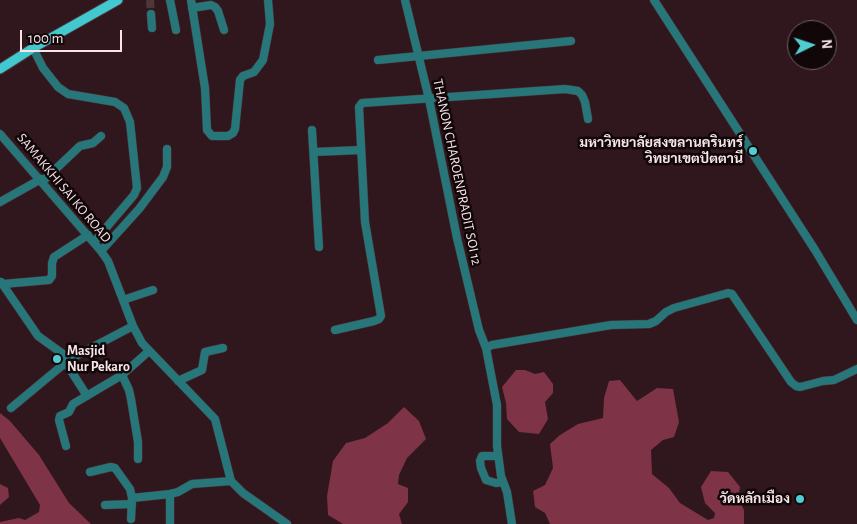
<!DOCTYPE html>
<html>
<head>
<meta charset="utf-8">
<style>
	body { margin:0 }
	#map { position:relative; width:857px; height:524px; overflow:hidden; background:#30171d; font-family:"Alegreya Sans",sans-serif }
	canvas { display:block }
	.north { position:absolute; left:787px; top:20px; width:50px; height:50px; box-sizing:border-box; background:#110608; border:1px solid #6d5f62; border-radius:50%; rotate:86deg; font-size:14px; font-weight:700; line-height:20px; text-align:center; color:#f7e5e8 }
	.north::after { content:''; display:block; margin:auto; width:18px; height:22px; background:#51ccd3; clip-path:polygon(50% 0,100% 100%,50% 72%,0 100%) }
	.scale { position:absolute; left:20px; top:30px; width:102px; height:22px; box-sizing:border-box; border:2px solid #f7e5e8; border-top:0; padding-left:6px; font-size:15px; line-height:18px; white-space:nowrap; color:#f7e5e8; -webkit-text-stroke:4px #110608; paint-order:stroke }
</style>
</head>
<body>
<div id="map">
<canvas width="857" height="524"></canvas>
<div class="north">N</div>
<div class="scale">100 m</div>
</div>
<script>
const context = document.querySelector('canvas').getContext('2d');
context.lineJoin = 'round';
function paint(path, color) { context.fillStyle = color; context.fill(path, 'evenodd'); }
const poly = rows => new Path2D(rows.map(r => 'M' + r).join(''));
function trace(path, color, width, dash) { context.strokeStyle = color; context.lineWidth = width; context.lineCap = dash ? 'butt' : 'round'; context.setLineDash(dash || []); context.stroke(path); }
function label(font, color, halo, rows, align = 'center') {
  context.font = font + ' "Alegreya Sans",Sarabun,sans-serif'; context.lineWidth = 5; context.setLineDash([]); context.textBaseline = 'middle'; context.strokeStyle = halo; context.fillStyle = color; for (const [text, x, y, turn = 0] of rows) {
    context.save(); context.translate(x, y); context.rotate((+turn || 0) * Math.PI / 180); context.textAlign = isNaN(turn) ? turn : align; if (halo) context.strokeText(text, 0, 0); context.fillText(text, 0, 0); context.restore();
  }
}
paint(poly([
	[516,370,525,370,535,374,544,372,553,384,553,393,545,402,548,419,539,434,519,432,507,419,506,403,502,387],
	[620,380,637,401,657,388,673,389,679,422,674,437,663,440,651,450,652,474,669,488,680,503,708,520,714,518,715,513,705,503,701,487,711,471,728,472,740,487,738,498,744,510,744,524,550,524,545,513,535,507,533,491,545,485,553,468,550,444,560,435,578,424,603,418,604,398,609,381],
	[404,407,419,421,426,439,407,458,399,475,398,484,408,488,408,502,399,514,402,524,343,524,328,515,327,496,333,461,346,443,365,438,388,423],
	[0,413,10,421,39,455,69,503,91,524,0,524,0,522,19,518,25,520,39,512,40,505,0,438],
	[0,484,8,488,9,497,0,505]
]), '#7f3346');
trace(poly([
	[150,0,151,14]
]), '#4e363b', 8, [8, 4]);
const minor = poly([
	[170,0,176,30],
	[191,0,205,88,207,130,212,136,228,136,233,133,235,129,240,80,243,76,254,72,263,60,270,24,268,0],
	[405,0,429,99,457,238,479,330,486,348],
	[654,0,815,250,857,320],
	[192,8,211,5,215,7,218,11,224,30],
	[151,14,152,28],
	[33,48,43,68,58,87,68,94,115,102,124,108,130,122,137,188,134,195,94,242],
	[378,60,571,41],
	[312,130,319,247],
	[0,134,101,251,108,261,133,326,142,343,215,419,231,481,243,493,287,524],
	[314,152,361,150],
	[43,181,80,146,93,143,101,136],
	[0,202,41,179],
	[101,251,139,209,163,177,167,167,167,149],
	[1,282,38,336,70,359],
	[3,284,49,280,52,276,52,263,54,257,88,235],
	[123,300,153,290],
	[335,330,374,321,379,319,381,316,365,222,359,107,362,103,565,89,578,91,582,95,585,102,588,119],
	[66,363,87,396],
	[178,381,202,370,205,352,223,348],
	[11,408,70,359,133,326],
	[66,446,59,420,60,416,69,412,73,404,122,375],
	[498,456,482,456,480,461,481,468,486,480,496,483,503,482],
	[138,459,138,442,131,399,129,390,122,375,149,351],
	[90,472,111,467,115,468,130,489,132,498],
	[170,494,170,524],
	[105,505,132,504],
	[131,519,132,498,170,494,178,492,192,484,231,481],
	[512,524,507,492,501,476,497,446,497,405,486,348,492,345,611,325,649,324,656,321,666,312,674,308,728,293,732,294,791,382,796,386,800,387,823,381,834,380,857,369]
]);
const major = poly([
	[0,69,33,48,118,0]
]);
trace(minor, '#4c3439', 9);
trace(major, '#4c3439', 11);
trace(minor, '#26767a', 8);
trace(major, '#42c9d0', 9);
for (const [x, y, r, color] of [
	[753,151,5,"#51ccd3"],
	[57,359,5,"#51ccd3"],
	[800,499,5,"#51ccd3"]
]) { const dot = new Path2D(); dot.arc(x, y, r, 0, 2 * Math.PI); context.fillStyle = color; context.fill(dot); trace(dot, '#110608', 2); }
label('bold 14px', '#f7e5e8', '#110608', [
	["มหาวิทยาลัยสงขลานครินทร์",743,143],
	["วิทยาเขตปัตตานี",743,159],
	["Masjid",67,351,"left"],
	["Nur Pekaro",67,367,"left"],
	["วัดหลักเมือง",790,499]
], 'right');
label('14px', '#f7e5e8', '#110608', [
	["THANON CHAROENPRADIT SOI 12",457,172,78],
	["SAMAKKHI SAI KO ROAD",64,188,50]
]);
</script>
</body>
</html>
